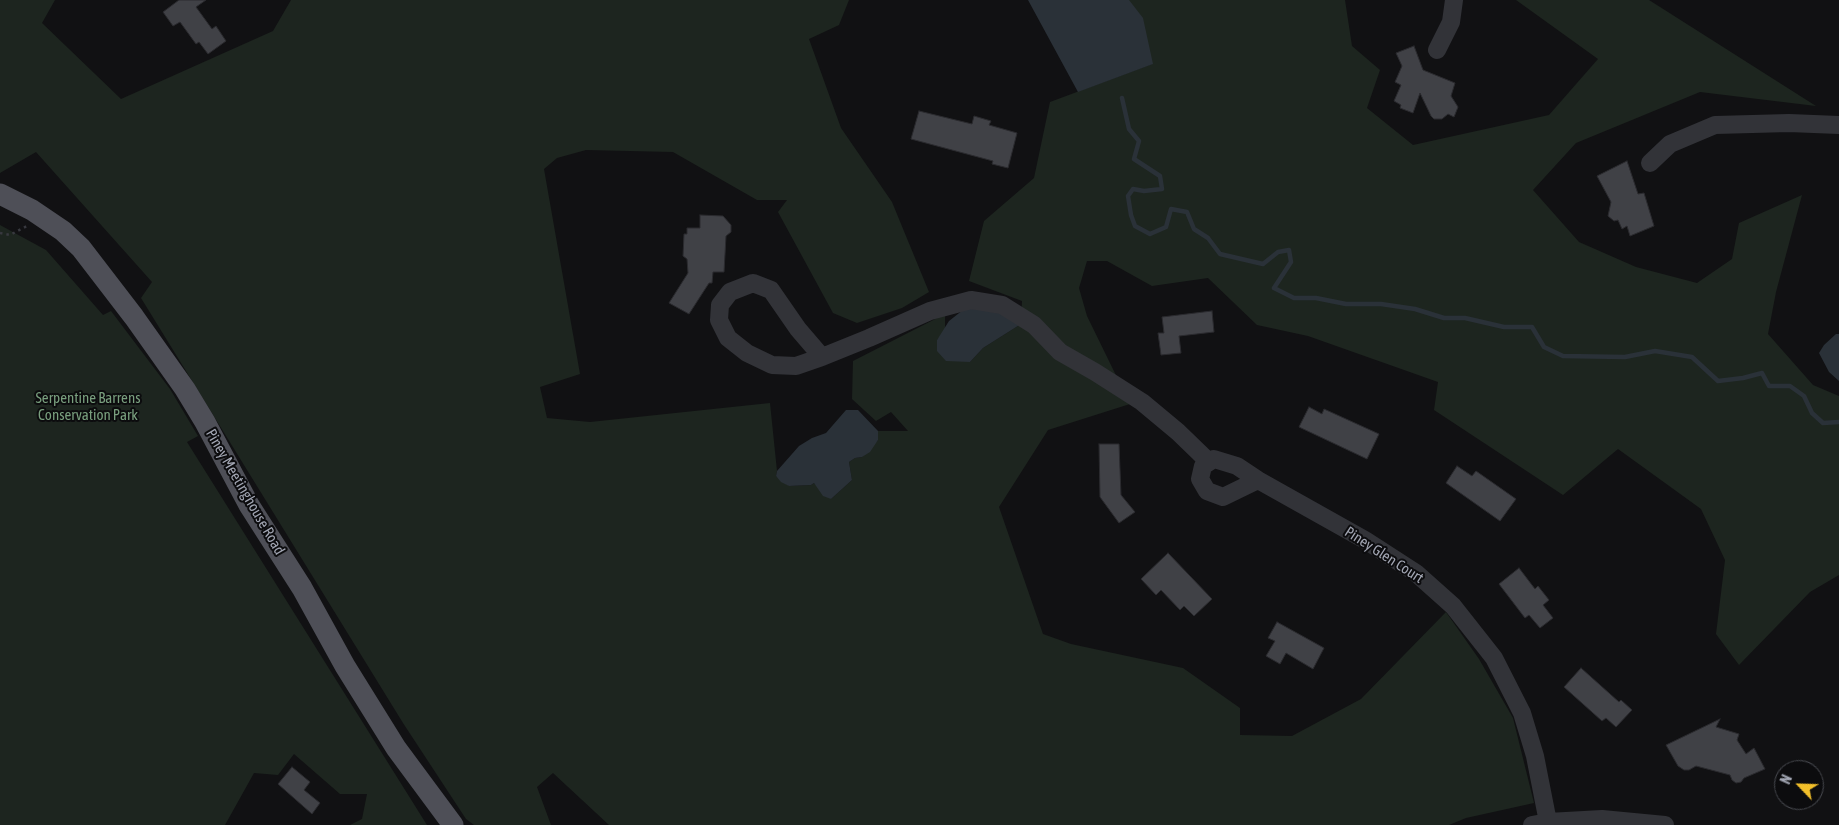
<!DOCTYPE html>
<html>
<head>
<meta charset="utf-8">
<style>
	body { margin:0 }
	#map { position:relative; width:1839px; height:825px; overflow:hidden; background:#111113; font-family:"Asap Condensed",sans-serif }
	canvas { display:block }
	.north { position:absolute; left:1774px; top:760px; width:50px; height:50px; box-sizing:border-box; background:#0c0c0e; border:1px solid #484a50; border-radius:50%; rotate:294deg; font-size:14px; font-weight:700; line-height:20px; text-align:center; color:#a2a6b3 }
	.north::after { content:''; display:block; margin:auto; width:18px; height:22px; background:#f2bf2a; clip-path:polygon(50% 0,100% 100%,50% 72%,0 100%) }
</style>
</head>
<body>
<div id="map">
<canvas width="1839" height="825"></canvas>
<div class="north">N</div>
</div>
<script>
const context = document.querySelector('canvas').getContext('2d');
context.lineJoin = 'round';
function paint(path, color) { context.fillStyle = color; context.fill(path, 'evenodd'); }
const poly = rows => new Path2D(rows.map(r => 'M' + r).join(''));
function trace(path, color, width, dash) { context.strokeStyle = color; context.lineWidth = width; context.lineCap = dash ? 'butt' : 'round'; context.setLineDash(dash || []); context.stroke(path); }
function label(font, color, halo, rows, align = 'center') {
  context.font = font + ' "Asap Condensed",sans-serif'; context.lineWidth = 4; context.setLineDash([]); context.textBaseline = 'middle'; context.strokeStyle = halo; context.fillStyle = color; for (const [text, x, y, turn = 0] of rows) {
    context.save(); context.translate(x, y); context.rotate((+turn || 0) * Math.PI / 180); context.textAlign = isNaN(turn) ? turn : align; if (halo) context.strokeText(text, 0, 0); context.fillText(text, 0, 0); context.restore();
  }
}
paint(poly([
	[0,0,55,0,42,23,121,99,273,31,291,0,849,0,839,25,809,39,841,128,892,202,929,292,902,308,857,323,833,313,778,212,787,200,757,200,673,152,586,150,557,158,544,169,580,374,540,387,547,418,590,422,770,403,777,471,776,476,789,486,811,485,814,483,831,499,852,480,849,462,855,458,862,457,878,440,878,431,908,431,891,412,876,421,852,399,853,361,945,314,945,331,937,340,970,362,983,348,1021,324,1022,301,969,281,984,221,1034,178,1050,102,1152,64,1128,0,1345,0,1352,46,1380,70,1367,108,1413,145,1549,115,1598,59,1516,0,1649,0,1816,106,1700,92,1576,143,1533,190,1579,242,1636,267,1697,283,1732,259,1739,223,1802,195,1776,292,1768,334,1813,385,1839,396,1839,575,1810,592,1739,665,1716,634,1725,560,1701,509,1618,449,1563,495,1434,410,1438,382,1308,336,1257,325,1208,278,1152,286,1107,261,1087,261,1079,288,1087,316,1130,404,1048,430,999,507,1043,634,1071,644,1183,668,1240,708,1240,735,1292,736,1361,699,1446,612,1479,659,1513,718,1534,803,1466,818,1449,825,609,825,553,773,537,787,551,825,474,825,466,819,403,723,141,298,152,282,36,152,0,173],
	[0,225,46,250,103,315,111,311,170,389,198,436,187,442,427,825,350,825,362,819,367,794,340,794,294,754,278,775,254,773,225,825,0,825]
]), '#1d251f');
paint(poly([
	[1028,0,1129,0,1143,18,1153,64,1078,92],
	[968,306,988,307,1021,324,983,348,970,362,946,361,937,351,937,340,949,321],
	[1836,334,1839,334,1839,381,1829,372,1819,353,1824,345],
	[846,410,858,410,878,431,878,440,870,452,862,457,855,458,849,462,852,480,831,499,823,496,814,483,811,485,789,486,781,482,776,476,777,471,799,446,812,438,826,433]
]), '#2a3138');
trace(poly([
	[1122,98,1129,129,1139,141,1134,159,1160,176,1162,189,1144,191,1133,189,1128,196,1131,215,1135,226,1150,234,1166,227,1171,209,1187,212,1194,229,1208,238,1220,254,1263,264,1278,252,1289,250,1291,262,1274,288,1294,298,1316,298,1346,304,1381,304,1415,309,1444,318,1465,318,1504,327,1532,327,1544,347,1563,356,1625,357,1655,351,1692,357,1718,381,1743,378,1762,373,1769,386,1790,386,1804,396,1812,413,1823,423,1839,422]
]), '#2a3138', 4.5);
const building = poly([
	[179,0,206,0,196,7,212,29,216,26,226,41,208,54,199,42,196,44,180,22,173,26,163,12,179,0],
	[1414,46,1423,70,1455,83,1451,96,1458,107,1454,117,1448,114,1442,119,1434,119,1431,116,1420,93,1413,113,1400,108,1401,105,1394,101,1401,85,1395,82,1402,66,1396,53,1414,46],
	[919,111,972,124,974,116,991,121,989,125,1017,133,1008,168,992,164,993,161,911,139,919,111],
	[1627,161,1638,194,1644,193,1654,226,1630,236,1627,226,1622,229,1618,220,1614,221,1608,216,1611,202,1597,176,1627,161],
	[700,215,723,216,731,225,731,232,726,236,724,272,713,272,712,283,709,283,689,314,669,303,688,273,687,259,683,256,684,234,687,234,687,228,700,228,700,215],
	[1212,311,1214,332,1179,336,1181,353,1161,355,1158,333,1164,333,1162,317,1212,311],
	[1309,407,1322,414,1324,409,1379,434,1367,459,1299,427,1309,407],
	[1099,444,1119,444,1121,495,1135,512,1119,523,1100,497,1099,444],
	[1457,466,1472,476,1476,471,1516,499,1500,521,1446,483,1457,466],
	[1168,553,1212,599,1194,616,1184,606,1180,610,1161,590,1156,595,1141,579,1168,553],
	[1519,568,1535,589,1538,586,1549,600,1543,605,1553,618,1540,628,1529,615,1525,618,1499,584,1519,568],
	[1277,622,1324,648,1313,669,1286,653,1280,664,1266,656,1275,641,1268,638,1277,622],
	[1581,668,1619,702,1621,700,1632,710,1616,727,1606,718,1602,721,1564,687,1581,668],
	[1720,719,1716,727,1739,734,1737,740,1746,754,1754,748,1765,769,1744,778,1741,782,1736,783,1732,780,1730,775,1696,766,1689,770,1684,770,1678,766,1666,745,1720,719],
	[292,767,310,782,304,790,320,803,312,814,278,784,292,767]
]);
paint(building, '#404146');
trace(building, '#2b2b2f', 1);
trace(poly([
	[0,233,10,235,27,226]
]), '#38393f', 2.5, [2.5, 4]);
trace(poly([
	[1437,50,1451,22,1454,0],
	[1650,163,1670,144,1715,125,1789,123,1839,125],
	[822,357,798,329,771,290,753,283,730,292,720,305,719,320,728,338,747,353,772,365,796,366,822,357,869,338,930,311,971,300,1002,305,1034,325,1060,352,1095,372,1142,402,1178,432,1209,462],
	[1258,480,1223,497,1207,491,1200,479,1203,466,1214,459,1237,466,1258,480,1365,540,1416,573,1453,606,1494,658,1522,713,1535,756,1548,822],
	[1532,825,1548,822,1602,819,1665,825]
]), '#323338', 18);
trace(poly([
	[0,194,32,210,63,231,81,248,134,317,185,389,205,422,249,505,302,588,345,666,396,748,453,825]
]), '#4e4f57', 21);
label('15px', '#799f7e', '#0c0c0e', [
	["Serpentine Barrens",88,398],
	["Conservation Park",88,415]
]);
label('15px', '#a2a6b3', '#0c0c0e', [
	["Piney Meetinghouse Road",245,492,60],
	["Piney Glen Court",1384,555,33]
]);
</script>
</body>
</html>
